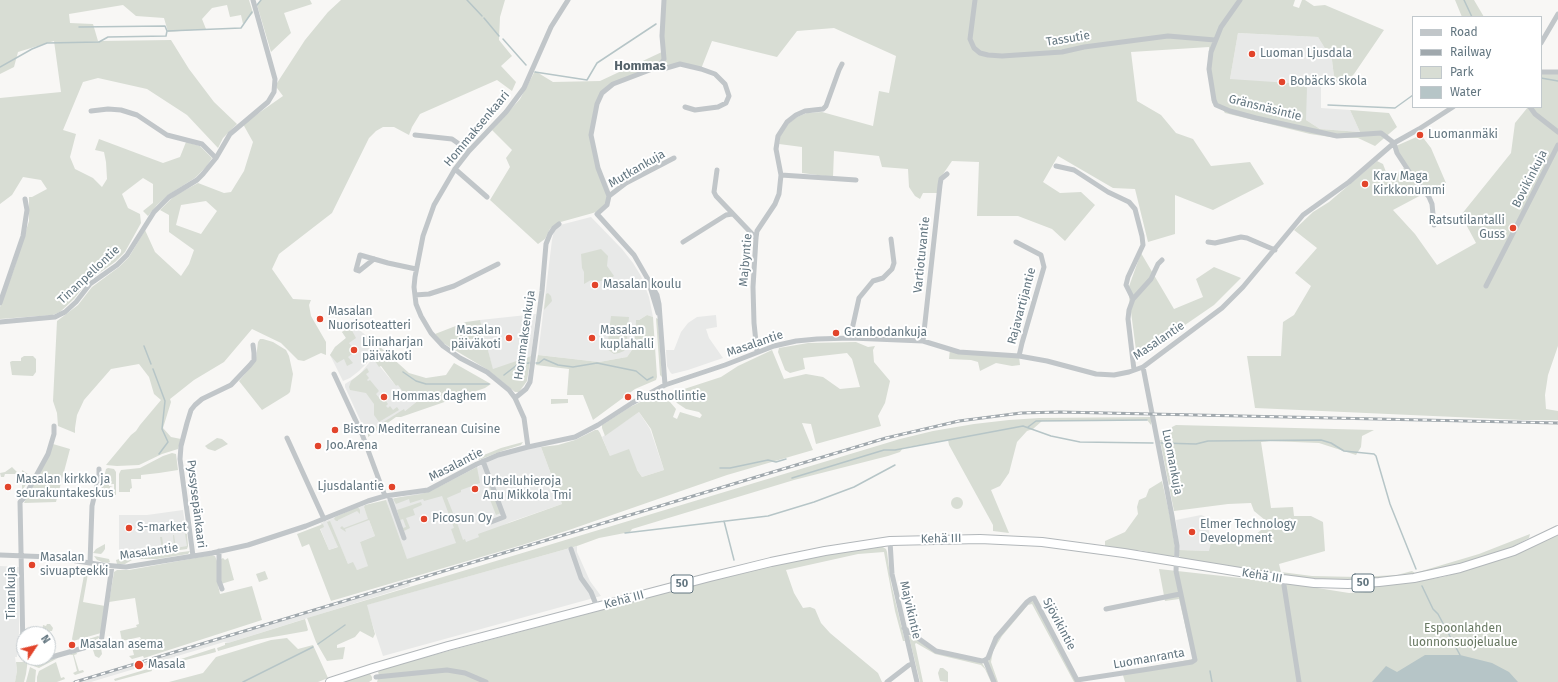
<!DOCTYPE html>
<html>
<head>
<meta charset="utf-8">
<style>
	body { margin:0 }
	#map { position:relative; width:1558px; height:682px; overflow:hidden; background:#f8f7f5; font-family:"Fira Sans",sans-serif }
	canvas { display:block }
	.legend { position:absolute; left:1412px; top:16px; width:130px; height:92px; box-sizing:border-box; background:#fff; border:1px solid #c1c8cc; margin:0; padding:5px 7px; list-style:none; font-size:12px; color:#637680 }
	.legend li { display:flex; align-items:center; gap:8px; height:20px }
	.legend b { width:20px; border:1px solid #c1c8cc }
	.north { position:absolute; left:16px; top:626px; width:40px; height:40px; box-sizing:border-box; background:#fff; border:1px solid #c1c8cc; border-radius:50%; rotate:55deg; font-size:11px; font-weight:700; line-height:16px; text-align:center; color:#637680 }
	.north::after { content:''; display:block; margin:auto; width:14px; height:18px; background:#e2442b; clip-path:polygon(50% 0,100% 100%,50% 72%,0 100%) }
</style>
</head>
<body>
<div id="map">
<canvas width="1558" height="682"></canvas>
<ul class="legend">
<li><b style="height:5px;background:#c1c6c9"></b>Road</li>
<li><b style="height:5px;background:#a0a8ad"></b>Railway</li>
<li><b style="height:11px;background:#d8ddd4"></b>Park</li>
<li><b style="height:11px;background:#b6c5c7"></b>Water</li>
</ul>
<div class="north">N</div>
</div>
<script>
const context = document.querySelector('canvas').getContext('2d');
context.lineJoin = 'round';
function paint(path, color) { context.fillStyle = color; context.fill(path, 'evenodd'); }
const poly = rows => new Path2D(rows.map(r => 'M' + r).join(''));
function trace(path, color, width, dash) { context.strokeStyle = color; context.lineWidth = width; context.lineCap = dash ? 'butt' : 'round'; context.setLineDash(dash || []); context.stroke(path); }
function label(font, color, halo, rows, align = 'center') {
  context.font = font + ' "Fira Sans",sans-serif'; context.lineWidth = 4; context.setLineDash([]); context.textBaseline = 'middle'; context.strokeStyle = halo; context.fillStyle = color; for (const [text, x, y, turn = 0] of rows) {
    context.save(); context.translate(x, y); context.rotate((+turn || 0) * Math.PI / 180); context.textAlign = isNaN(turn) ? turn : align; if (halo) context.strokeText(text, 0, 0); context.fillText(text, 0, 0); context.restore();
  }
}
paint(poly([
	[1238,33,1318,37,1332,60,1335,85,1321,87,1321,108,1350,110,1360,132,1320,129,1306,120,1230,79],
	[591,217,622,249,633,263,641,276,649,297,653,317,647,315,639,320,636,320,634,347,627,357,599,362,538,355,552,240,554,231,560,225],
	[536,314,531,356,493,370,480,320],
	[716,315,717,327,706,329,709,338,723,358,688,370,672,374,670,372,667,366,666,350,674,350,681,332,688,323,697,317],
	[353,325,378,345,367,363,359,371,350,378,343,381,330,355,335,347,346,338,342,332],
	[373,358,396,386,405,379,420,399,405,411,404,410,369,432,367,435,345,387,345,384,359,375],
	[639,412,650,429,664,470,642,477,637,470,610,456,602,437],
	[541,447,562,504,510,522,409,573,386,500,431,491,495,458,517,451],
	[367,504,364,507,375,536,360,542,369,566,357,570,348,564,340,546,329,550,320,528,321,523],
	[183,510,188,547,119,556,119,515,147,515],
	[1201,515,1204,516,1207,520,1211,543,1210,551,1179,550,1176,520],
	[577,546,577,552,590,581,601,596,383,656,366,605],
	[0,566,19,567,19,632,17,657,15,657,17,671,15,682,0,682],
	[408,579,410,586,228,643,224,642,91,682,71,682,363,594]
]), '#e8e9e8');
paint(poly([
	[0,0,249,0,253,13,243,24,241,15,230,17,227,5,212,8,202,19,206,29,168,32,164,18,136,16,123,5,69,14,70,23,93,24,98,41,171,40,189,69,214,102,237,124,223,138,218,148,187,115,147,89,98,78,83,82,63,130,76,134,70,157,75,169,93,178,102,187,107,179,106,162,104,152,95,150,99,139,163,163,180,157,186,142,200,146,212,158,207,166,195,178,168,195,157,205,148,216,143,211,153,203,153,184,143,178,122,194,128,208,140,214,141,223,125,252,115,262,88,281,74,299,60,312,53,315,0,319,0,307,14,269,29,221,29,197,32,197,47,189,41,180,23,177,12,195,0,204,0,98,61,92,54,41,18,52,14,67,0,74],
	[261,0,310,0,312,4,284,13,291,33,271,52,257,5],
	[341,0,505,0,500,17,499,40,512,56,501,66,516,82,512,91,497,80,420,114,412,127,409,135,394,127,383,127,376,131,369,138,332,213,279,254,272,269,293,299,311,300,309,305,311,316,326,342,326,355,321,353,304,361,298,360,281,343,252,329,224,362,194,380,170,399,171,402,163,428,171,437,181,439,178,449,162,454,139,465,117,466,106,465,131,435,136,431,140,425,161,400,154,394,149,377,139,364,111,369,84,400,77,415,75,428,75,433,58,426,57,413,53,401,57,321,78,305,92,287,119,267,129,257,145,230,155,252,181,276,189,264,194,250,169,232,169,215,160,210,174,196,198,183,224,193,231,192,244,171,253,142,243,124,283,96,277,88,277,83,305,40,328,12],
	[206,201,217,211,201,234,176,225,181,205],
	[664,0,1295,0,1293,6,1299,8,1302,0,1305,0,1314,6,1325,5,1384,30,1354,74,1346,82,1335,85,1332,60,1318,37,1238,33,1230,79,1304,84,1307,88,1306,120,1320,129,1360,132,1350,110,1389,113,1397,127,1375,146,1358,138,1337,138,1310,134,1225,113,1221,107,1212,103,1209,47,1131,52,1137,101,1161,115,1176,133,1193,139,1211,166,1250,162,1264,184,1213,210,1175,195,1175,234,1148,242,1135,189,1113,188,1058,156,1043,182,1060,193,1081,192,1095,205,1065,241,1052,229,1018,216,977,216,979,162,952,161,941,177,937,193,923,193,920,199,915,196,909,187,908,169,882,167,879,156,834,151,833,177,802,173,802,147,779,144,780,136,788,124,797,117,807,113,822,112,873,126,879,91,889,93,896,56,834,28,797,31,777,57,712,41,701,69,680,64,655,68,613,84,602,93,591,135,598,168,609,196,607,205,601,210,593,213,557,223,550,229,545,239,538,244,490,200,510,167,506,158,512,150,492,130,520,99,535,71,553,82,600,81,664,51],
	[1455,0,1474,0,1484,17,1462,17],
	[1541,74,1558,74,1558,346,1548,375,1545,395,1546,409,1558,411,1558,420,1522,420,1255,408,1247,356,1281,356,1283,322,1294,315,1311,286,1295,273,1317,248,1294,230,1313,212,1329,202,1377,161,1383,164,1389,180,1404,168,1425,193,1393,210,1415,234,1437,265,1476,243,1461,215,1511,153,1515,123,1528,107,1541,107],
	[1421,135,1431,148,1446,183,1430,190,1426,189,1413,174,1398,152,1396,146],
	[601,249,608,256,607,266,614,276,610,279,596,282,591,280,584,284,584,272,582,268,581,254],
	[1141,253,1174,309,1203,297,1196,279,1214,267,1241,278,1214,305,1137,358,1128,289],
	[548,293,551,296,552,301,544,310,546,294],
	[647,315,653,317,657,377,656,380,635,389,593,420,583,395,567,395,569,369,536,365,538,355,599,362,627,357,634,347,636,320,639,320],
	[611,316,629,317,626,348,624,351,619,353,614,354,607,349],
	[656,318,658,319,662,377,660,375],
	[480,320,493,369,531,356,527,381,519,392,515,392,488,370,443,343,435,334,466,322],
	[350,327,356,338,349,343,352,347,351,348,355,351,351,353,352,354,348,357,353,363,347,366,344,359,337,363,330,355,335,347,346,338,342,332],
	[260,339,263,339,273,342,286,350,289,356,293,374,290,392,288,394,262,410,239,381,249,369,256,358,258,342],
	[856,342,868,347,875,346,873,350,874,362,890,381,885,403,878,416,881,426,816,444,811,424,802,423,813,450,727,475,569,530,522,545,331,601,309,544,302,547,297,534,323,524,324,527,320,529,329,550,338,547,327,522,330,521,348,564,353,562,357,570,368,566,360,542,375,536,369,520,345,529,346,532,340,528,342,526,344,528,368,519,364,507,365,505,386,500,407,559,456,543,451,529,454,528,442,496,424,501,423,499,410,503,409,499,396,504,393,499,395,498,421,494,431,491,477,467,480,483,461,490,461,492,447,498,455,518,470,513,468,516,456,520,463,540,465,539,466,542,479,537,478,534,562,504,541,447,558,445,575,440,595,430,598,430,600,433,610,456,629,449,637,470,642,477,664,470,651,429,639,412,605,436,602,428,602,425,630,407,659,393,664,395,676,409,673,417,677,419,680,412,700,418,702,415,699,412,686,409,677,403,673,398,672,393,721,377,738,366,772,350,784,379,806,374,823,377,840,389,860,387,852,359,847,353,803,358,805,369,790,373,785,370,778,352,779,348,808,343],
	[380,347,409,373,426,378,446,375,454,363,491,384,485,388,401,417,396,417,368,437,368,432,404,409,405,411,420,399,416,394,409,400,398,385,396,386,381,366,379,367,373,358],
	[950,349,1019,356,1020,365,1012,366,996,363,980,371,978,362,971,360,949,359],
	[24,356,33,356,36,359,36,372,33,376,12,375,10,362,12,361,21,361,21,358],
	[367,368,369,372,366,374,369,378,367,380,368,381,370,380,379,391,376,394,380,399,383,397,388,404,386,406,388,408,390,406,393,410,397,407,399,410,379,422,374,415,374,404,366,393,350,390,349,387,351,381],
	[551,399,568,399,568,403,551,404],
	[1151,417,1151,425,1147,420,1042,421,1033,429,1027,431,1017,442,1009,473,1000,486,991,490,1009,533,993,531,993,525,949,445,948,440,903,448,900,452,888,456,794,480,632,529,630,532,599,538,577,546,367,605,375,634,373,638,360,631,355,637,337,645,337,648,345,647,343,659,327,661,316,642,307,618,900,439,933,431,974,424,1009,420,1039,418],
	[1176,425,1374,430,1362,436,1361,447,1356,455,1319,443,1270,441,1261,442,1271,508,1293,507,1294,516,1311,516,1323,522,1325,551,1279,564,1281,572,1312,576,1358,577,1397,575,1412,571,1415,573,1479,554,1530,534,1529,538,1509,549,1457,566,1413,575,1359,580,1324,580,1289,577,1216,566,1181,558,1178,555,1179,550,1209,551,1211,543,1220,545,1254,536,1267,525,1265,520,1254,511,1251,503,1228,504,1174,511,1160,440,1165,440,1168,436,1172,427],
	[217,438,222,439,228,444,215,451,208,449,205,446],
	[523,442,521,445,502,451,479,460,478,459,479,457,501,448],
	[53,444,70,449,56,502,24,503],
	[172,453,176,454,178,470,159,473,141,475,141,479,131,479,132,488,130,489,130,492,119,492,119,474,121,470,140,468,163,456],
	[12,467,17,472,17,474,5,474,4,477,1,477,0,473,5,472],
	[108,468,114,469,116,472,116,495,114,495,114,484,109,484,109,486,113,486,110,487,110,490,113,491,108,491,108,495,106,494,102,496,99,496,106,469],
	[22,470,31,476,22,491],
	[1162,481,1171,521,1175,548,1174,556,1167,556,1139,550,1122,550,1105,547,1105,541,1125,532,1138,514,1137,507,1139,500,1146,497,1149,489],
	[489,487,490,487,501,513,496,515,489,497,486,498,484,494,491,494],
	'951 503a6 6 0 1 1 12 0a6 6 0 1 1-12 0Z',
	[421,502,422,505,413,509,415,515,406,518,410,528,404,531,403,528,406,527,403,519,400,520,397,510],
	[358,507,360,510,360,514,357,511,338,520,338,521,336,521,334,519,335,517],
	[185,534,187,534,188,546,187,549,144,555,143,552,162,550,160,537,162,537,164,549,174,548,173,535,174,535,176,548,187,546],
	[1558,534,1558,682,1125,682,1122,672,1193,659,1179,599,1165,601,1159,569,1286,583,1349,593,1366,592,1369,587,1413,582,1443,577,1477,567,1526,550],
	[105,544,105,549,103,552,101,554,93,553,96,549],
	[881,546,886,549,887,552,891,583,905,641,903,641,895,611,884,552,858,554,786,570,794,593,803,608,810,607,815,609,821,623,830,633,878,673,882,682,377,682,379,675,378,672,381,669,736,574,817,556],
	[190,551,188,554,157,559,135,559,136,558],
	[142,552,142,556,122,557,122,555],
	[212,555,215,556,217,561,218,585,220,594,252,586,262,620,144,658,143,656,132,659,129,656,134,655,131,643,141,639,140,637,122,641,120,631,137,627,136,625,139,624,135,598,109,602,114,572,117,570,129,570],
	[94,556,109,559,110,562,108,563,102,562,97,560],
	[223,558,225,560,228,558,234,580,221,584,221,559],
	[119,559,131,559,132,560,125,564,117,564,116,560],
	[89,568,83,602,105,606,101,633,73,641,72,639,85,570,85,569],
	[265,571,268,579,259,582,256,574],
	[1033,600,1077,682,1074,682,1032,604,1028,605,1002,636,993,651,991,662,998,682,996,682,988,662,997,640,1029,602],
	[305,619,308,630,307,631,256,640,218,651,217,648,225,645,225,643,228,643],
	[47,624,50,624,53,628,52,631,50,631,50,633,42,632,43,625,46,626],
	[910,635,935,652,982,663,994,682,991,682,985,669,981,665,935,654,916,643,915,644,923,682,920,682,909,637],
	[98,636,100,637,92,643,80,644,79,642],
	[287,638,298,649,313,645,328,678,318,682,169,682,203,673,216,657,271,640],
	[96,646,101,648,102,654,99,658,95,656,93,650],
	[215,648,216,652,182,661,181,659],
	[76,652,77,654,74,655,79,671,83,670,84,672,75,675,73,673,77,671,73,655,69,655],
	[27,658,28,659,26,674,24,682,15,682,17,671,16,662,23,662],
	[58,658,39,668,31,665,29,662,29,660,36,662],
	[179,659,180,662,154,670,153,667],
	[56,662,61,678,64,677,65,679,57,682,37,682,37,677,39,671],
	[30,667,36,670,35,682,26,682],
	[151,668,152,671,115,681,114,679],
	[940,668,943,668,948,672,948,682,940,681,938,673],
	[367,673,370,674,372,677,372,680,369,682,342,682]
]), '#d8ddd4');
paint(poly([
	[1425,655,1460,655,1492,663,1509,672,1518,682,1372,682,1386,666,1397,672]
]), '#b6c5c7');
trace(poly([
	[467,0,482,16],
	[1464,0,1472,17],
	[257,5,261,0],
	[484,18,499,36],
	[79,27,165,26,167,31],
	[503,39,526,65],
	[0,67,32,49,47,43,99,42,108,37,166,36,167,31,241,28,252,12],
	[535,72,587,80,597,63,656,24],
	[1541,78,1558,81],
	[1328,105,1395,108,1413,95],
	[144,346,151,364],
	[536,363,539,363,544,359,558,365,573,367,597,363,636,371,647,380,653,377],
	[153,369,165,401,162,429,168,442,159,454],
	[403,372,416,381,426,384,489,384],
	[504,375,517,365,529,363],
	[1028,427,1036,421,1147,420],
	[1161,443,1196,444,1208,441,1321,440,1331,443,1344,451,1374,454,1376,456,1390,504,1416,569],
	[720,468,730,468,768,460,776,462,786,459],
	[792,478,884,450,895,450,1023,426,1051,436,1080,442,1153,443],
	[724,521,734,560],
	[625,533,768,516,814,502,854,487,895,465],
	[1422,586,1433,609,1438,614,1460,655],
	[318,644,345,625],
	[1210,671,1212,682],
	[243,682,313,647]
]), '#b6c5c7', 1.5);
const highway = poly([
	[330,682,373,668,448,646,710,577,771,562,825,551,890,541,980,539,1042,542,1124,553,1283,579,1314,583,1348,584,1379,582,1414,578,1460,568,1514,551,1558,530]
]);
trace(highway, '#b2b7ba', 10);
trace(poly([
	[664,0,662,36,664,59,661,64,655,68,613,84,602,93,597,104,591,135,598,168,609,196,607,205,597,214,634,255,657,295,659,304,665,385],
	[975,0,970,39,974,48,980,53,988,55,1002,56,1062,52,1084,47,1168,36,1215,40],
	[1240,0,1221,27,1211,52,1209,69,1214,100,1216,105,1230,111,1256,118,1337,136,1381,133,1394,143],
	[1541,43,1558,14],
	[656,68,663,69,680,64,701,69,715,74,725,84,729,96,726,103,718,107,695,110,685,107],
	[1541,72,1558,72],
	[1530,107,1535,114,1558,132],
	[91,111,108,109,121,110,137,115,167,135,202,144,216,158],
	[415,135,452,139,469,151],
	[1394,143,1397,153,1412,176,1429,197,1432,204,1434,225],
	[1056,166,1074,170,1108,192,1129,202,1135,209,1142,236,1143,245,1128,277,1126,285,1133,299,1129,310,1128,319,1134,370],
	[455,169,487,197],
	[717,170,714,192,716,196,756,238],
	[781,175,856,180],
	[609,196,626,183,674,158],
	[683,242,726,215,732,214],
	[1016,242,1041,255,1044,267,1022,343,1019,356],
	[1208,242,1215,243,1241,237,1247,238,1275,250],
	[374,259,359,271,356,270,360,255,388,263,416,269],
	[648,280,658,313],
	[1486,286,1558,145],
	[415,295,429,294,454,286,498,264],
	[1133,299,1151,279,1158,264,1162,260],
	[0,303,23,236,27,210,25,199],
	[0,322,55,317,65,312,76,302,90,284,117,265,127,255,154,212,169,197,197,180,203,174,216,158,230,134,268,102,274,92,275,79,253,0],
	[851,338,851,334,859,298,873,281,883,278,892,269,894,263,891,239],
	[923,341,940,185,941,179,947,174],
	[757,352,754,323,753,287,756,238,757,231,775,204,779,194,781,175,776,149,778,136,787,122,796,115,805,111,823,109,826,106,839,70,842,64],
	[334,374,362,434,385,496],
	[515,398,526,389,530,382,542,291,546,244,550,234,554,228,559,224],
	[287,438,324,519],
	[528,447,524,418,515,398,509,390,487,372,460,358,443,346,431,333,421,316,416,304,414,287,415,277,423,236,434,205,455,169,469,151,506,112,524,88,551,27,568,0],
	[483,461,504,517,491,522],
	[389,496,404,538],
	[890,541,892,574,917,682],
	[571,549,581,578,591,592,597,607],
	[219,551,219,581,222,589],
	[0,555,51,557,103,565,126,567,212,553,248,545,306,526,368,501,385,496,428,490,477,464,498,455,528,447,575,437,598,425,632,403,665,385,725,365,774,346,796,341,817,339,851,338,923,341,959,352,1019,356,1047,361,1096,374,1114,375,1129,372,1143,367,1222,308,1243,287,1303,215,1349,182,1394,143,1419,129,1453,107],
	[193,556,180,459,181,446,187,423,191,410,195,405,202,399,231,385,250,365,254,360,254,353,253,345],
	[90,563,92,506,99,477,99,469],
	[1283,579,1299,682],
	[1106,609,1180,594],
	[904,628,936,651,982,661,985,660,988,658,996,638,1027,602,1031,599,1034,598,1078,682],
	[24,653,23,649,20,502,24,498,48,454,54,434,54,426],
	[30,658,37,660,41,660,101,643,112,566],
	[985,660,994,682],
	[376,677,447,670,465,673,486,682],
	[1077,680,1149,669,1192,662,1195,660,1176,571,1177,546,1172,516,1143,367],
	[887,682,909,665,912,664]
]), '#c1c6c9', 5);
trace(highway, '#fff', 8);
const rail = poly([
	[75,682,886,438,959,421,1021,413,1060,412,1558,423]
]);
trace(rail, '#a0a8ad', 3);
trace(rail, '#fff', 1.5, [4.5]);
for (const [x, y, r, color] of [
	[1252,54,4,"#e2442b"],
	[1282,82,4,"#e2442b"],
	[1420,135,4,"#e2442b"],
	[1365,184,4,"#e2442b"],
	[1513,228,4,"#e2442b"],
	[595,285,4,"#e2442b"],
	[320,319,4,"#e2442b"],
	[836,333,4,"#e2442b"],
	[509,338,4,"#e2442b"],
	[592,338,4,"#e2442b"],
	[354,350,4,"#e2442b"],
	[384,397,4,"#e2442b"],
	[628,397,4,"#e2442b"],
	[335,430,4,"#e2442b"],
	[318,446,4,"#e2442b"],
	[8,487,4,"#e2442b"],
	[392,487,4,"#e2442b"],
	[475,489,4,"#e2442b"],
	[424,519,4,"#e2442b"],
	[129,528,4,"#e2442b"],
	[1192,532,4,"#e2442b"],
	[32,565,4,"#e2442b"],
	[72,645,4,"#e2442b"],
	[139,665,5,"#e2442b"]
]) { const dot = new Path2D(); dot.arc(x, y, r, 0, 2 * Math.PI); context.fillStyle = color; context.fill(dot); trace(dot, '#fff', 1.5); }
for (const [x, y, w] of [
	[1363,583,22],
	[682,584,22]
]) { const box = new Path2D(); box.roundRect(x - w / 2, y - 9, w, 18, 3); context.fillStyle = '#fff'; context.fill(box); trace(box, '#637680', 1); }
label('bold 11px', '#637680', null, [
	["50",1363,583],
	["50",682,584]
]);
label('12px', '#637680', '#fff', [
	["Tassutie",1068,39,-9],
	["Gränsnäsintie",1265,108,14],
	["Hommaksenkaari",477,129,-50],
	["Mutkankuja",637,169,-30],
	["Bovikinkuja",1530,179,-63],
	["Vartiotuvantie",922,255,-84],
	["Majbyntie",746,260,-85],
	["Tinanpellontie",89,275,-43],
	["Rajavartijantie",1022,306,-75],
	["Hommaksenkuja",525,335,-82],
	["Masalantie",1159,341,-34],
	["Masalantie",755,344,-19],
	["Luomankuja",1172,462,79],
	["Masalantie",456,465,-27],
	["Pyssysepänkaari",196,504,83],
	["Kehä III",941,539,-1],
	["Masalantie",149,552,-8],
	["Kehä III",1262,576,9],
	["Tinankuja",12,593,-90],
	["Kehä III",624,600,-15],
	["Majvikintie",910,610,77],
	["Sjövikintie",1059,624,62],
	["Luomanranta",1149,659,-10]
]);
label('12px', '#637680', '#fff', [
	["Luoman Ljusdala",1260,54],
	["Bobäcks skola",1290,82],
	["Luomanmäki",1428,135],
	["Krav Maga",1373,177],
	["Kirkkonummi",1373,191],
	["Ratsutilantalli",1505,221,"right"],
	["Guss",1505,235,"right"],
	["Masalan koulu",603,285],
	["Masalan",328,312],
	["Nuorisoteatteri",328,326],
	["Masalan",501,331,"right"],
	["päiväkoti",501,345,"right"],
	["Masalan",600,331],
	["kuplahalli",600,345],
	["Granbodankuja",844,333],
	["Liinaharjan",362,343],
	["päiväkoti",362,357],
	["Hommas daghem",392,397],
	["Rusthollintie",636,397],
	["Bistro Mediterranean Cuisine",343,430],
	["Joo.Arena",326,446],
	["Masalan kirkko ja",16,480],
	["seurakuntakeskus",16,494],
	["Urheiluhieroja",483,482],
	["Anu Mikkola Tmi",483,496],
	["Ljusdalantie",384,487,"right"],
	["Picosun Oy",432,519],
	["Elmer Technology",1200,525],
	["Development",1200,539],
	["S-market",137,528],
	["Masalan",40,558],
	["sivuapteekki",40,572],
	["Masalan asema",80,645],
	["Masala",148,665]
], 'left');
label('12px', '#687862', '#fff', [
	["Espoonlahden",1463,629],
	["luonnonsuojelualue",1463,643]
]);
label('bold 13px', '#55636b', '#fff', [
	["Hommas",640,66]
]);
</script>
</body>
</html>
